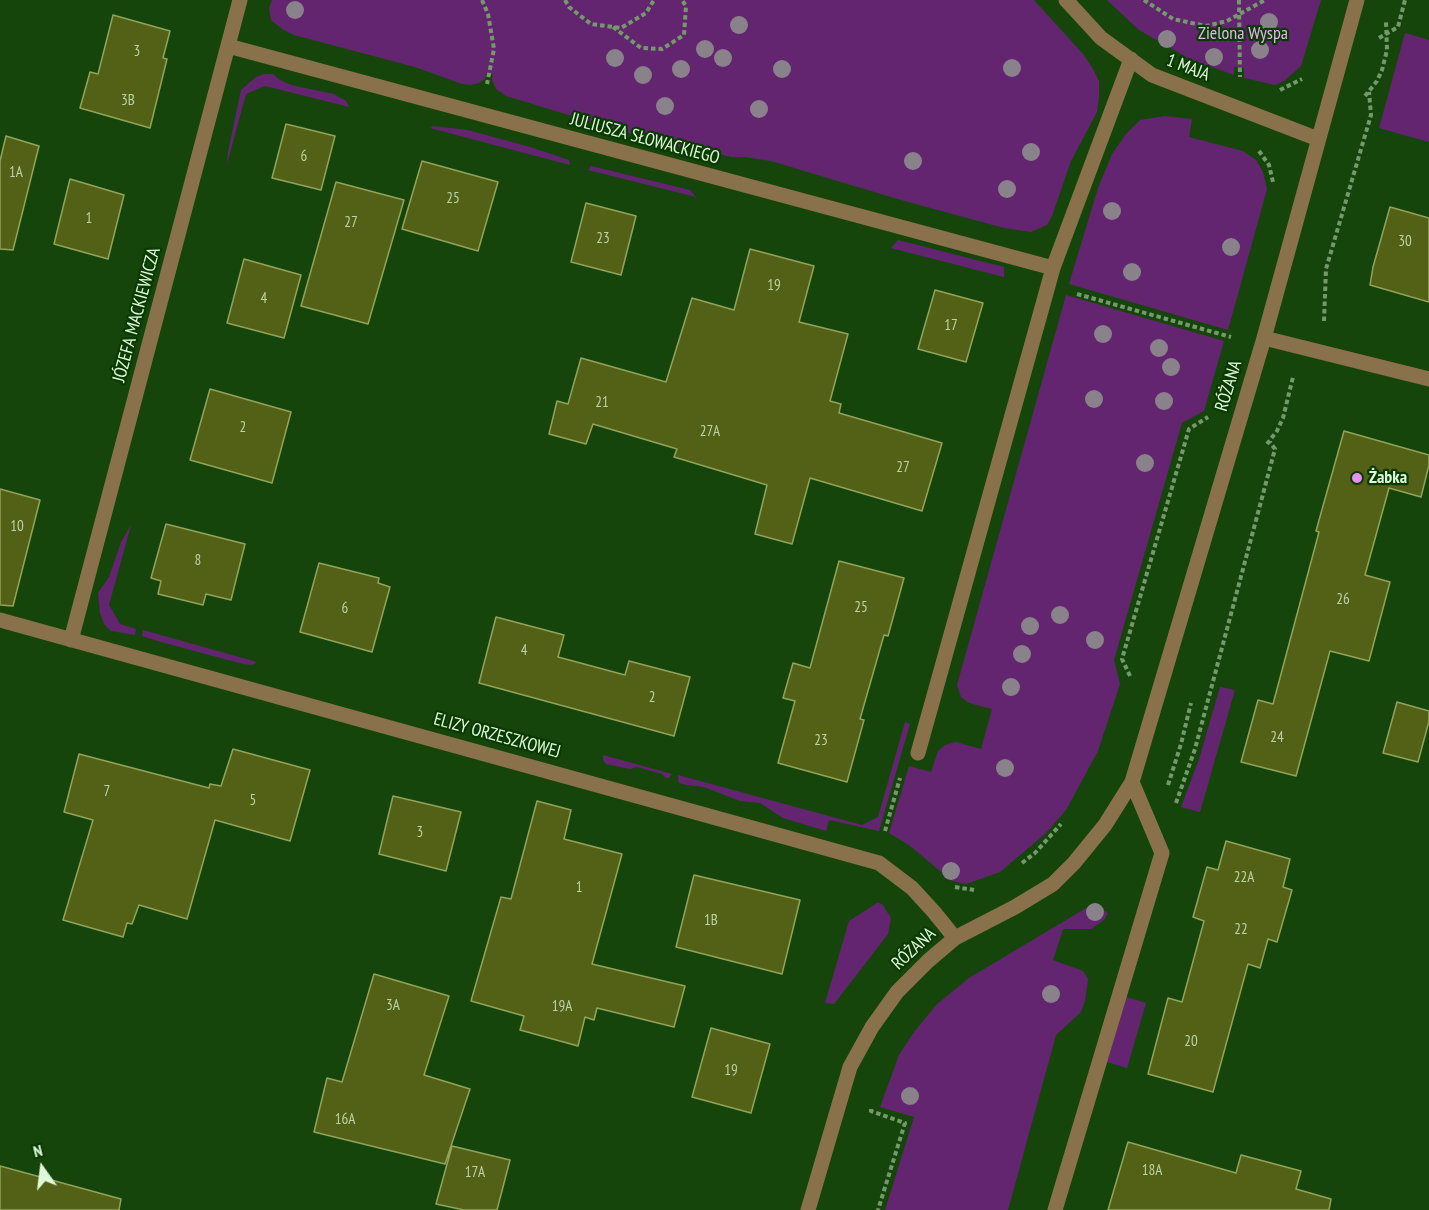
<!DOCTYPE html>
<html>
<head>
<meta charset="utf-8">
<style>
	body { margin:0 }
	#map { position:relative; width:1429px; height:1210px; overflow:hidden; background:#16450b; font-family:"PT Sans Narrow",sans-serif }
	canvas { display:block }
	.north { position:absolute; left:12px; top:1138px; width:60px; height:60px; -webkit-text-stroke:4px #093a00; paint-order:stroke; rotate:346deg; font-size:16px; font-weight:700; line-height:24px; text-align:center; color:#dff9d9 }
	.north::after { content:''; display:block; margin:auto; width:21px; height:27px; background:#dff9d9; clip-path:polygon(50% 0,100% 100%,50% 72%,0 100%) }
</style>
</head>
<body>
<div id="map">
<canvas width="1429" height="1210"></canvas>
<div class="north">N</div>
</div>
<script>
const context = document.querySelector('canvas').getContext('2d');
context.lineJoin = 'round';
function paint(path, color) { context.fillStyle = color; context.fill(path, 'evenodd'); }
const poly = rows => new Path2D(rows.map(r => 'M' + r).join(''));
function trace(path, color, width, dash) { context.strokeStyle = color; context.lineWidth = width; context.lineCap = dash ? 'butt' : 'round'; context.setLineDash(dash || []); context.stroke(path); }
function label(font, color, halo, rows, align = 'center') {
  context.font = font + ' "PT Sans Narrow",sans-serif'; context.lineWidth = 4.5; context.setLineDash([]); context.textBaseline = 'middle'; context.strokeStyle = halo; context.fillStyle = color; for (const [text, x, y, turn = 0] of rows) {
    context.save(); context.translate(x, y); context.rotate((+turn || 0) * Math.PI / 180); context.textAlign = isNaN(turn) ? turn : align; if (halo) context.strokeText(text, 0, 0); context.fillText(text, 0, 0); context.restore();
  }
}
paint(poly([
	[272,0,1034,0,1083,54,1093,69,1099,81,1099,97,1097,112,1071,161,1052,216,1047,225,1031,232,1004,228,901,200,771,161,744,157,731,157,696,148,668,145,506,96,496,89,492,80,493,75,489,73,486,73,485,79,479,83,471,85,462,84,415,67,294,35,282,29,271,20,269,8],
	[1107,0,1321,0,1301,66,1284,81,1275,85,1244,78,1244,68,1234,67,1234,75,1190,59,1139,30],
	[1405,33,1429,40,1429,142,1379,128],
	[264,74,273,74,280,80,291,85,334,94,346,101,349,107,265,86,246,94,227,164,228,152,241,90,256,77],
	[1165,116,1192,119,1189,137,1243,151,1256,160,1263,172,1267,189,1228,330,1069,284,1098,188,1112,154,1126,134,1140,120],
	[433,126,468,130,530,147,569,160,570,165,430,128],
	[591,166,690,190,696,197,588,170],
	[898,240,1004,267,1004,277,891,248],
	[1066,295,1224,341,1204,411,1182,423,1114,660,1120,684,1098,751,1066,810,1045,834,1000,872,966,884,952,881,909,845,889,833,909,766,931,772,938,751,945,745,956,742,981,749,992,709,969,703,961,697,957,685],
	[131,525,109,605,120,624,136,629,135,635,111,631,104,624,100,613,98,593,109,577,121,542],
	[143,630,257,662,252,665,243,664,161,642,142,636],
	[1220,687,1235,690,1200,812,1181,807,1199,759],
	[905,722,910,724,879,831,829,820,826,831,783,818,760,803,740,801,704,787,687,785,679,783,678,779,678,775,862,825,878,817],
	[603,755,672,774,669,778,666,778,662,774,637,767,630,769,606,764,603,760],
	[877,903,882,904,891,918,888,934,834,1004,825,1003,849,921],
	[1093,904,1108,913,1104,920,1091,929,1063,929,1053,960,1083,971,1088,979,1085,1001,1081,1012,1056,1035,1008,1210,885,1210,914,1117,880,1107,899,1055,914,1032,936,1005,969,978],
	[1126,997,1146,1003,1127,1068,1107,1062]
]), '#642570');
const building = poly([
	[113,15,170,31,163,58,167,59,150,128,80,108,90,72,98,74,113,15],
	[286,124,335,136,321,190,272,178,286,124],
	[6,136,39,146,13,250,0,249,0,161,6,136],
	[422,161,498,182,478,251,402,229,422,161],
	[70,179,124,195,108,259,54,244,70,179],
	[336,182,404,200,368,324,301,306,336,182],
	[586,203,636,216,621,275,571,262,586,203],
	[1390,207,1429,218,1429,302,1370,285,1373,267,1390,207],
	[750,249,814,266,799,322,848,334,830,401,841,404,839,413,942,443,922,511,810,478,792,544,755,534,767,485,674,457,677,449,593,424,586,444,549,434,557,401,568,404,581,358,666,382,692,298,734,310,750,249],
	[244,259,301,275,284,338,227,323,244,259],
	[935,290,983,303,966,362,918,349,935,290],
	[210,389,291,412,272,483,190,460,210,389],
	[1344,431,1429,455,1429,465,1421,497,1389,488,1365,575,1390,582,1369,661,1330,651,1296,776,1241,762,1258,700,1273,704,1319,532,1316,531,1344,431],
	[0,489,40,500,13,606,0,605,0,489],
	[166,524,245,544,231,600,206,594,203,605,158,594,161,581,151,578,166,524],
	[839,561,904,578,888,636,884,635,860,719,864,720,847,782,778,763,795,701,783,698,793,663,810,668,839,561],
	[319,563,379,578,378,583,390,587,372,652,300,632,319,563],
	[496,617,564,635,558,657,625,675,629,661,690,677,674,736,479,683,496,617],
	[1397,702,1429,711,1429,721,1418,762,1383,753,1397,702],
	[233,749,310,770,290,841,215,820,187,919,139,905,132,924,127,923,123,937,63,920,93,820,64,812,79,754,209,788,210,784,221,786,233,749],
	[393,796,461,812,446,871,379,854,393,796],
	[537,801,571,810,564,839,622,854,592,964,685,986,674,1027,597,1008,594,1020,585,1017,578,1046,520,1030,524,1016,471,1001,501,897,511,899,537,801],
	[1226,841,1290,859,1283,887,1292,890,1277,942,1268,939,1260,968,1248,964,1213,1092,1148,1074,1168,998,1182,1002,1204,921,1193,917,1207,867,1218,870,1226,841],
	[694,875,800,900,782,974,676,947,694,875],
	[374,974,449,996,424,1075,470,1089,445,1164,314,1132,327,1078,342,1082,374,974],
	[711,1028,770,1044,751,1113,692,1097,711,1028],
	[1128,1142,1236,1173,1241,1155,1301,1171,1296,1189,1331,1199,1329,1210,1108,1210,1128,1142],
	[452,1146,510,1160,497,1210,464,1210,436,1204,452,1146],
	[0,1166,121,1199,119,1210,0,1210,0,1166]
]);
paint(building, '#526115');
trace(building, '#92a45b', 1.5);
trace(poly([
	[482,0,488,14,494,49,487,84],
	[565,0,569,7,591,24,621,28,646,13,654,0],
	[1144,0,1173,19,1206,26,1227,21,1265,0],
	[1239,0,1240,77],
	[613,27,641,48,662,49,684,35,686,6,682,0],
	[1379,38,1398,27,1405,0],
	[1280,90,1302,79],
	[1365,96,1377,81,1382,70,1387,50,1386,22],
	[1259,151,1269,165,1273,182],
	[1077,294,1231,337],
	[1324,321,1326,269,1371,115,1369,92],
	[1267,444,1277,431,1283,418,1293,377],
	[1130,676,1122,659,1189,429,1208,417],
	[1168,785,1181,744,1191,703],
	[1176,803,1195,749,1275,449,1270,442],
	[885,831,900,778],
	[1022,863,1035,853,1061,824],
	[955,887,974,890],
	[871,1109,871,1111,905,1123,878,1210]
]), '#749a6c', 4, [4.5, 3]);
trace(poly([
	[1066,0,1101,38,1152,75,1318,139],
	[228,46,1053,268],
	[1264,338,1429,379],
	[0,620,879,863,912,888,934,912,955,938],
	[71,640,240,0],
	[918,753,1053,268,1131,59],
	[808,1210,850,1067,872,1027,897,992,928,961,955,938,1015,907,1053,884,1074,863,1105,825,1132,782,1264,338,1357,0],
	[1055,1210,1162,853,1132,782]
]), '#89724b', 15);
context.fillStyle = '#89828a';
for (const [x, y] of [
	[295,10],
	[1269,22],
	[739,25],
	[1167,39],
	[705,49],
	[1260,50],
	[1214,57],
	[615,58],
	[723,58],
	[1012,68],
	[681,69],
	[782,69],
	[643,75],
	[665,106],
	[759,109],
	[1031,152],
	[913,161],
	[1007,189],
	[1112,211],
	[1231,247],
	[1132,272],
	[1103,334],
	[1159,348],
	[1171,367],
	[1094,399],
	[1164,401],
	[1145,463],
	[1060,615],
	[1030,626],
	[1095,640],
	[1022,654],
	[1011,687],
	[1005,768],
	[951,871],
	[1095,912],
	[1051,994],
	[910,1096]
]) { context.beginPath(); context.arc(x, y, 9, 0, 2 * Math.PI); context.fill(); }
for (const [x, y, r, color] of [
	[1357,478,6,"#ea8dfd"]
]) { const dot = new Path2D(); dot.arc(x, y, r, 0, 2 * Math.PI); context.fillStyle = color; context.fill(dot); trace(dot, '#093a00', 2); }
label('15px', '#bcd3a8', null, [
	["3",137,52],
	["3B",128,101],
	["6",304,157],
	["1A",16,173],
	["25",453,199],
	["1",89,219],
	["27",351,223],
	["23",603,239],
	["30",1405,242],
	["19",774,286],
	["4",264,299],
	["17",951,326],
	["21",602,403],
	["2",243,428],
	["27A",710,432],
	["27",903,468],
	["10",17,527],
	["8",198,561],
	["26",1343,600],
	["25",861,608],
	["6",345,609],
	["4",524,651],
	["2",652,698],
	["24",1277,738],
	["23",821,741],
	["7",107,792],
	["5",253,801],
	["3",420,833],
	["22A",1244,878],
	["1",579,888],
	["1B",711,921],
	["22",1241,930],
	["3A",393,1006],
	["19A",562,1007],
	["20",1191,1042],
	["19",731,1071],
	["16A",345,1120],
	["18A",1152,1171],
	["17A",475,1173]
]);
label('18px', '#e7b4f2', '#093a00', [
	["Zielona Wyspa",1243,34]
]);
label('18px', '#dff9d9', '#093a00', [
	["1 MAJA",1188,68,21],
	["JULIUSZA SŁOWACKIEGO",645,139,15],
	["JÓZEFA MACKIEWICZA",137,315,-75],
	["RÓŻANA",1229,386,-73],
	["ELIZY ORZESZKOWEJ",497,736,15],
	["RÓŻANA",914,949,-43]
]);
label('bold 18px', '#dff9d9', '#093a00', [
	["Żabka",1369,478]
], 'left');
</script>
</body>
</html>
